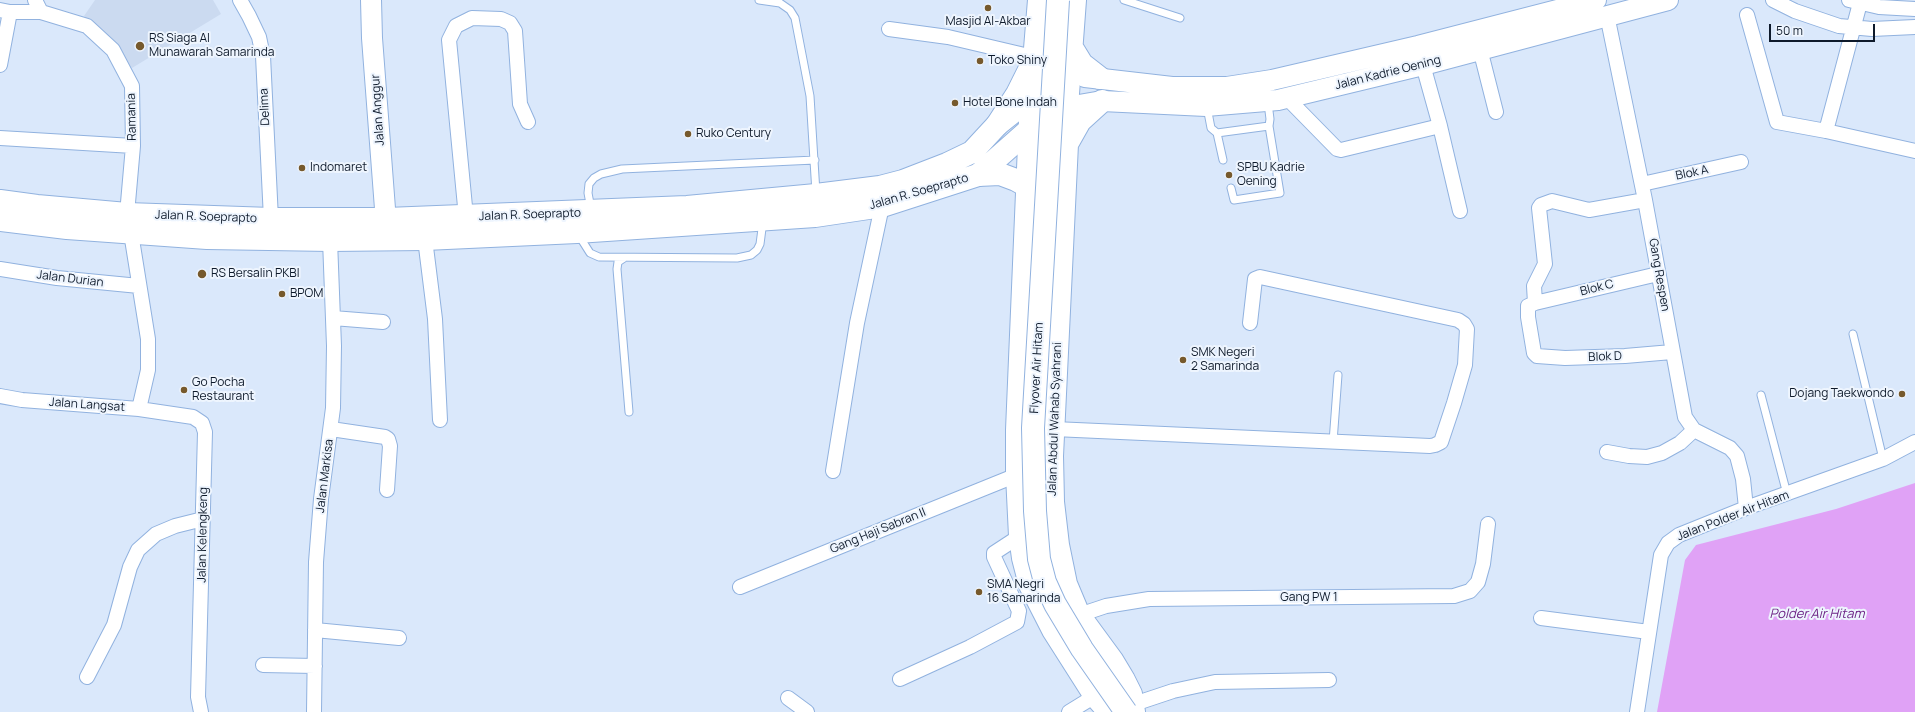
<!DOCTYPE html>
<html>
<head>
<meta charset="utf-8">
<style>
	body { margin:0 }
	#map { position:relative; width:1915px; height:712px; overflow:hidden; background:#dae8fb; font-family:Manrope,sans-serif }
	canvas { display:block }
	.scale { position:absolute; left:1769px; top:24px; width:106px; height:18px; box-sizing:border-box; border:2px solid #0e1a2b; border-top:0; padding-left:5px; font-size:12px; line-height:14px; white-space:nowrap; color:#0e1a2b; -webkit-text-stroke:3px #eef5fe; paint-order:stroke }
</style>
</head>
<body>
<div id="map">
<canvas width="1915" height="712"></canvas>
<div class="scale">50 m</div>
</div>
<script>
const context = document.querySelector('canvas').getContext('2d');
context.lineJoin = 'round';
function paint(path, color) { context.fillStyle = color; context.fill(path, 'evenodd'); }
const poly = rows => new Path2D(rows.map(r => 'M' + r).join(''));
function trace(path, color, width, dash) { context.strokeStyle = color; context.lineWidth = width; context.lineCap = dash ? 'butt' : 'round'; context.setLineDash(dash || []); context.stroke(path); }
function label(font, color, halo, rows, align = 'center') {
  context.font = font + ' Manrope,sans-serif'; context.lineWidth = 4; context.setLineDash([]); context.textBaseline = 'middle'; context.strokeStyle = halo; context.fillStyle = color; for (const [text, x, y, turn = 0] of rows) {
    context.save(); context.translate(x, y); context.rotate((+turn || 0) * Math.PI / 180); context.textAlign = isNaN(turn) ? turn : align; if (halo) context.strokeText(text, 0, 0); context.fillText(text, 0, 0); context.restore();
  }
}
paint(poly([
	[95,0,213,0,221,14,132,68,84,16]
]), '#cbdaf0');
paint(poly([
	[1915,483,1915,712,1657,712,1685,560,1696,545,1836,509]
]), '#e0a2f6');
const lane = poly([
	[759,0,780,3,790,10,795,18,810,96,816,193],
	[1124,0,1180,18],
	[1207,107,1211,128,1217,133,1269,126,1270,119,1268,103],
	[1217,133,1223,160],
	[1231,188,1234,200,1280,193,1269,126],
	[591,209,588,193,589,184,594,178,601,174,622,169,815,160],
	[578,234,590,253,599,257,737,258,751,255,757,250,760,244,763,221],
	[624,258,618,262,617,269,629,412],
	[1853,334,1883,459],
	[1761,395,1787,494],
	[1333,442,1338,375]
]);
const street = poly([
	[35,0,41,12,87,26,113,50,132,86,133,146,127,214],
	[240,0,249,16,259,37,263,56,271,219],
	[1773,0,1795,11,1839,26,1872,29,1915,27],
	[1849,0,1879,7,1915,9],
	[0,10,10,12,41,12],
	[1607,15,1645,200,1685,417,1694,430,1730,448,1737,456,1743,479,1746,508],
	[1747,15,1777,122,1826,131,1915,151],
	[889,29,948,37,1033,57],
	[1480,49,1496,112],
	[0,65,10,12],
	[1423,65,1440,126,1460,211],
	[1287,98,1337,149,1341,150,1440,126],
	[1826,131,1860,3],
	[0,138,133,146],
	[1642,184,1741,162],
	[466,217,449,40,456,26,472,18,501,19,510,23,515,31,520,104,528,122],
	[425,239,435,319,440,420],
	[0,269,57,278,139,286],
	[1658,274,1535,303,1528,306,1528,317,1534,353,1537,356,1565,358,1625,356,1672,352],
	[1535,303,1534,286,1545,264,1539,208,1541,205,1552,201,1589,210,1645,200],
	[333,318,383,322],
	[0,396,22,400,139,409,148,370,148,339,131,233],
	[139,409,193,417,202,423,205,432,198,697,201,712],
	[331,429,385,437,388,439,390,446,387,490],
	[1054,429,1430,446,1435,445,1441,442,1454,403,1465,365,1467,329,1464,324,1458,320,1260,277,1255,279,1250,323],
	[1607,452,1629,456,1647,457,1662,453,1680,443,1694,430],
	[833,471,857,323,882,206],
	[740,587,1017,475],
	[1079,615,1106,606,1149,599,1454,596,1470,591,1478,582,1483,564,1488,524],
	[1541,618,1649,632],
	[315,630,399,638],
	[263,665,315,666],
	[87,677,114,625,130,567,138,550,156,534,175,526,203,519],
	[900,679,970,647,1017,622,1019,611,994,557,994,553,1020,536],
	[788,698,807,712],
	[1134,704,1173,691,1215,682,1329,680],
	[314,712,316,562,321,499,333,408,334,346,330,240],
	[1069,712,1095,696],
	[1637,712,1661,555,1668,543,1679,535,1746,508,1883,459,1915,442]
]);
const secondary = poly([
	[371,0,372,38,387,235],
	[1085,77,1172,87,1227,87,1272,80,1418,46,1596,0],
	[1067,107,1102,101,1206,106,1278,100,1423,65,1668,0]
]);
const primary = poly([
	[0,201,37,206,127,214,271,219,387,219,687,207,816,195,880,187,903,181,947,164,972,152,997,125,1012,113],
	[0,220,67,228,207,238,330,240,425,239,577,232,815,216,882,206,978,175,1030,129,1042,122]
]);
const highway = poly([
	[1039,0,1031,98,1017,430,1017,475,1020,536,1023,558,1030,585,1053,630,1095,696,1109,712],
	[1075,0,1067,107,1067,144,1052,456,1053,502,1058,545,1066,584,1079,615,1112,660,1124,680,1131,694,1134,712],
	[1071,46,1082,64,1100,78],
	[997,125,1017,94,1029,70],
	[1067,144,1080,121,1102,101],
	[978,175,1000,174,1016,180,1027,186]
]);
trace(lane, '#91b2df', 9);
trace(street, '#91b2df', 16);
trace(secondary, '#91b2df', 22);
trace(primary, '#91b2df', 24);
trace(highway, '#91b2df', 24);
trace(lane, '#fff', 7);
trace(street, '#fff', 14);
trace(secondary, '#fff', 20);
trace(primary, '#fff', 22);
trace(highway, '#fff', 22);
const highwayBridge = poly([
	[1058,0,1033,428,1035,511,1039,559,1045,582,1055,604,1082,649,1126,712]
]);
trace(highwayBridge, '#91b2df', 24, []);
trace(highwayBridge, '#fff', 22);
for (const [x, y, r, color] of [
	[988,8,4,"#76592c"],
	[140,46,5,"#76592c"],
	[980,61,4,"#76592c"],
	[955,103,4,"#76592c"],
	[688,134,4,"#76592c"],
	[302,168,4,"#76592c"],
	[1229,175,4,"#76592c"],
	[202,274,5,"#76592c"],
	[282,294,4,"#76592c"],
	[1183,360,4,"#76592c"],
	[184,390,4,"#76592c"],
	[1902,394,4,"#76592c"],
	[979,592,4,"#76592c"]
]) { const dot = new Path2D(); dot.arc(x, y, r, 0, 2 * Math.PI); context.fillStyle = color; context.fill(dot); trace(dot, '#eef5fe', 1.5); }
label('12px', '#0e1a2b', '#eef5fe', [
	["Masjid Al-Akbar",988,22,"center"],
	["RS Siaga Al",149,39],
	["Munawarah Samarinda",149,53],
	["Toko Shiny",988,61],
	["Hotel Bone Indah",963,103],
	["Ruko Century",696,134],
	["Indomaret",310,168],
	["SPBU Kadrie",1237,168],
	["Oening",1237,182],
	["RS Bersalin PKBI",211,274],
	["BPOM",290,294],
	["SMK Negeri",1191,353],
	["2 Samarinda",1191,367],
	["Go Pocha",192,383],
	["Restaurant",192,397],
	["Dojang Taekwondo",1894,394,"right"],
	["SMA Negri",987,585],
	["16 Samarinda",987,599]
], 'left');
label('12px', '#0e1a2b', '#eef5fe', [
	["Jalan Kadrie Oening",1388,73,-14],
	["Delima",265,107,-93],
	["Jalan Anggur",378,110,-94],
	["Ramania",132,117,-91],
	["Blok A",1692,173,-12],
	["Jalan R. Soeprapto",919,192,-16],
	["Jalan R. Soeprapto",530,215,-2],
	["Jalan R. Soeprapto",206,217,2],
	["Gang Respen",1659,275,80],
	["Jalan Durian",70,279,7],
	["Blok C",1597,288,-14],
	["Blok D",1605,357,-2],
	["Flyover Air Hitam",1037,368,-87],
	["Jalan Langsat",87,405,4],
	["Jalan Abdul Wahab Syahrani",1055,419,-88],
	["Jalan Markisa",325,476,-83],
	["Jalan Polder Air Hitam",1733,516,-21],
	["Gang Haji Sabran II",878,531,-22],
	["Jalan Kelengkeng",203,535,-89],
	["Gang PW 1",1309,598]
]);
label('italic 13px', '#6e2486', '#eef5fe', [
	["Polder Air Hitam",1817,614]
]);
</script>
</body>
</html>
